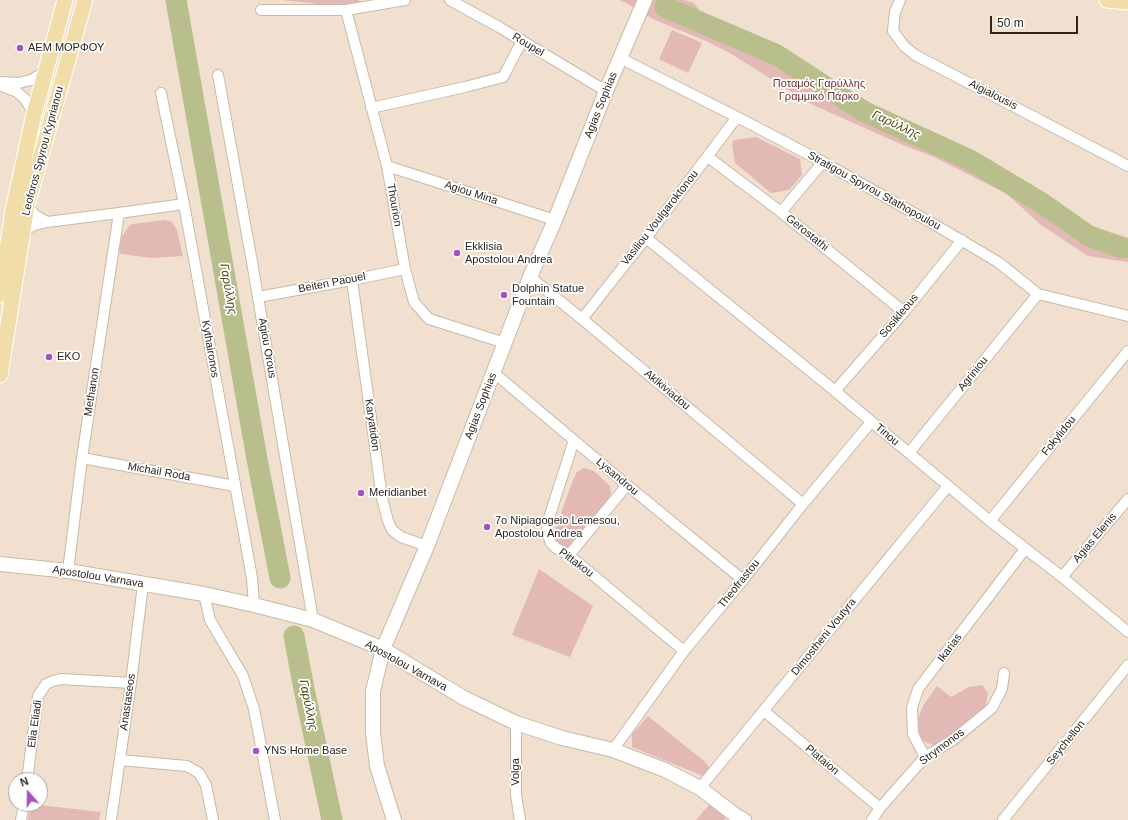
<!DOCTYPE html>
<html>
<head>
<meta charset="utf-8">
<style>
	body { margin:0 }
	#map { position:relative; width:1128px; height:820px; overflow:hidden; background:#f1e0cf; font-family:Helvetica,sans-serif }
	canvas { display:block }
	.north { position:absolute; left:8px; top:772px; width:40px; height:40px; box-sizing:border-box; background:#fff; border:1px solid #aaa8a5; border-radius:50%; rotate:340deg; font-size:11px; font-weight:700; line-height:16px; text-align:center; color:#2b251f }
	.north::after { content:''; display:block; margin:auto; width:14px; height:18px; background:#a651c0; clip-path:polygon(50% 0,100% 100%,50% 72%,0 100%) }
	.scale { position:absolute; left:990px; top:16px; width:88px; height:18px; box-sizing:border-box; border:2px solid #2b251f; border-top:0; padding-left:5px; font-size:12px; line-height:14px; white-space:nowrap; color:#2b251f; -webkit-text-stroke:3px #fff; paint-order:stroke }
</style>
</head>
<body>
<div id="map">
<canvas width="1128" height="820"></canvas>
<div class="north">N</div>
<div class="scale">50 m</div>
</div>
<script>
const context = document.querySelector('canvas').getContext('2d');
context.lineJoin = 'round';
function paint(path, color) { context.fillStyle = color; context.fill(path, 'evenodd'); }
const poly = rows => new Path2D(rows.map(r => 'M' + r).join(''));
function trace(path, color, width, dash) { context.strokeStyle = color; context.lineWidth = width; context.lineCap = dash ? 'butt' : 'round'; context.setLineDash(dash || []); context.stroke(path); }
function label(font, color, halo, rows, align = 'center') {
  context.font = font + ' Helvetica,sans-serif'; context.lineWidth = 3.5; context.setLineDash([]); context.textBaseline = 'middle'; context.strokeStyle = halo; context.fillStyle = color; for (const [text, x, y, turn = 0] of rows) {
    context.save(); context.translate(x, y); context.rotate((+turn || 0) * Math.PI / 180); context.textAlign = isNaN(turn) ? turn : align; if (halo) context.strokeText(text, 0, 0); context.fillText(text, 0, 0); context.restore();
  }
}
paint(poly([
	[282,0,359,0,358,4,345,6,328,5],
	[619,0,685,0,694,3,702,14,791,59,825,75,879,108,956,147,1002,175,1040,195,1051,206,1092,227,1128,238,1128,262,1088,256,1041,225,1007,194,934,157,905,146,811,104,728,52,706,41,655,20,626,3],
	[672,30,702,43,688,73,659,59],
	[756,137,800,159,802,175,789,190,771,193,735,163,732,144,734,140],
	[165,220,172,222,177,230,183,256,151,258,121,254,119,251,122,236,129,226,133,224],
	[584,468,594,471,610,486,611,493,608,500,569,546,566,549,564,548,556,541,553,536,573,480,577,472],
	[539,569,593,606,570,657,512,635],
	[982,685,988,693,986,705,980,713,949,739,935,745,921,741,917,720,924,704,937,686,951,697,969,687],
	[648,716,704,761,709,767,703,776,632,747,632,734],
	[31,804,101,812,99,820,28,820],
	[710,804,724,813,725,820,696,820]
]), '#e2b9b5');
trace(poly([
	[176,0,257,459,280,578],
	[665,7,777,55,863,111,970,160,1042,203,1089,236,1123,248],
	[294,636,304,689,332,820]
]), '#b9be8d', 21);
const street = poly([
	[450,0,499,27,606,91],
	[900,0,895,12,893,31,904,46,915,55,1128,166],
	[261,10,346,10,405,0],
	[346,10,387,166,405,269,414,302,429,319,505,343],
	[620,58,737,117,823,162,937,226,998,262,1038,294,1128,316],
	[218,75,252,262,313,620],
	[0,82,19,83,31,80,46,71],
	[0,85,17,92,25,99,34,114],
	[161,93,184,204,252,578,254,605],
	[371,108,465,87,503,77,522,41],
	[708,157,781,212,904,312],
	[387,166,555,220],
	[27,205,35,215,47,222],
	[781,212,823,162],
	[24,230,35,225,47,222,119,213,184,204],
	[646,238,835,391,990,521,1062,577,1128,632],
	[530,277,582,319,803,504],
	[352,280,382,498,388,521,392,530,401,537,427,546],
	[258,297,352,280,405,269],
	[582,319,646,238,737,117],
	[493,372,627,485,743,580],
	[835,391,904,312,962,240],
	[574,440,548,521,547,532,551,543,556,548,569,555,684,651],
	[909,453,1038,294],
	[82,458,235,486],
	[990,521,1128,351],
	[569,555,627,485],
	[68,571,82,458,119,213],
	[1062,577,1128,499],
	[204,594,210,620,243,676,254,709,275,820],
	[764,711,880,808],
	[516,723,516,795,520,820],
	[613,750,684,651,743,580,803,504,871,422],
	[925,757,913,734,912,708,918,689,1025,549],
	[120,760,187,766,199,773,206,785,213,820],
	[27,780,38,696,46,684,53,681,61,679,131,683],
	[700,788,948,486],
	[21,820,24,804],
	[111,820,131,683,143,584],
	[872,820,880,808,925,757,953,740,992,708,1002,689,1004,673],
	[1003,820,1128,665]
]);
const secondary = poly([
	[0,564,68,571,204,594,254,605,313,620,383,649,464,698,516,723,562,738,613,750,665,770,700,788,735,815,744,820],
	[394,820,377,766,373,733,373,691,383,649,427,546,530,277,555,220,606,91,645,0]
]);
const primary = poly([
	[1107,0,1128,2],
	[0,295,13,210,34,114,65,0],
	[0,375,27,205,85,0]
]);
trace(street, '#c9b9a8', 12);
trace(secondary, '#c9b9a8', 16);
trace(primary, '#fff', 17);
trace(street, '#fff', 10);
trace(secondary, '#fff', 14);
trace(primary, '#f0dda7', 15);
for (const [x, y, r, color] of [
	[20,48,4,"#a651c0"],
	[457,253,4,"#a651c0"],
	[504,295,4,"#a651c0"],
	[49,357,4,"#a651c0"],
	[361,493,4,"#a651c0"],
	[487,527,4,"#a651c0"],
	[256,751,4,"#a651c0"]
]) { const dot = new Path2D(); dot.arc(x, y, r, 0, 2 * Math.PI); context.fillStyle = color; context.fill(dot); trace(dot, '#fff', 1.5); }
label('11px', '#2b251f', '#fff', [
	["Roupel",528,45,31],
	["Aigialousis",993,95,27],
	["Agias Sophias",601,105,-68],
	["Leoforos Spyrou Kyprianou",43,151,-75],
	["Stratigou Spyrou Stathopoulou",874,191,29],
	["Agiou Mina",471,193,18],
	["Thourion",394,205,80],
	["Vasiliou Voulgaroktonou",660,218,-52],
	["Gerostathi",807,233,39],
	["Beiten Paouel",332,283,-11],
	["Sosikleous",899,316,-50],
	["Agiou Orous",267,348,80],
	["Kythaironos",210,349,80],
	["Agriniou",973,374,-51],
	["Aklkiviadou",667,390,40],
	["Methanon",92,392,-81],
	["Agias Sophias",481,406,-69],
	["Karyatidon",372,425,82],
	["Tinou",887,435,40],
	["Fokylidou",1059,436,-51],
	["Michail Roda",159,472,10],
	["Lysandrou",617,477,40],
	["Agias Elenis",1095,538,-50],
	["Pittakou",576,563,37],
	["Apostolou Varnava",98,577,9],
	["Theofrastou",739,584,-51],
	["Dimostheni Voutyra",824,637,-51],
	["Ikarias",950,648,-53],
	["Apostolou Varnava",406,666,29],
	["Anastaseos",128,702,-82],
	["Elia Eliadi",35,724,-82],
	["Seychellon",1066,743,-51],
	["Strymonos",942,747,-37],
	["Plataion",822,760,40],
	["Volga",516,772,-90]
]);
label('11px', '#2b251f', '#fff', [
	["ΑΕΜ ΜΟΡΦΟΥ",28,48],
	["Ekklisia",465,247],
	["Apostolou Andrea",465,260],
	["Dolphin Statue",512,289],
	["Fountain",512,302],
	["EKO",57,357],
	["Meridianbet",369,493],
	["7o Nipiagogeio Lemesou,",495,521],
	["Apostolou Andrea",495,534],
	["YNS Home Base",264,751]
], 'left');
label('11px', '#702d2b', '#fff', [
	["Ποταμός Γαρύλλης",819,84],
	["Γραμμικό Πάρκο",819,97]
]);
label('italic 12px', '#484a12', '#fff', [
	["Γαρύλλης",896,125,25],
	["Γαρύλλης",228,289,80],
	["Γαρύλλης",308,705,78]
]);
</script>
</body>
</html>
